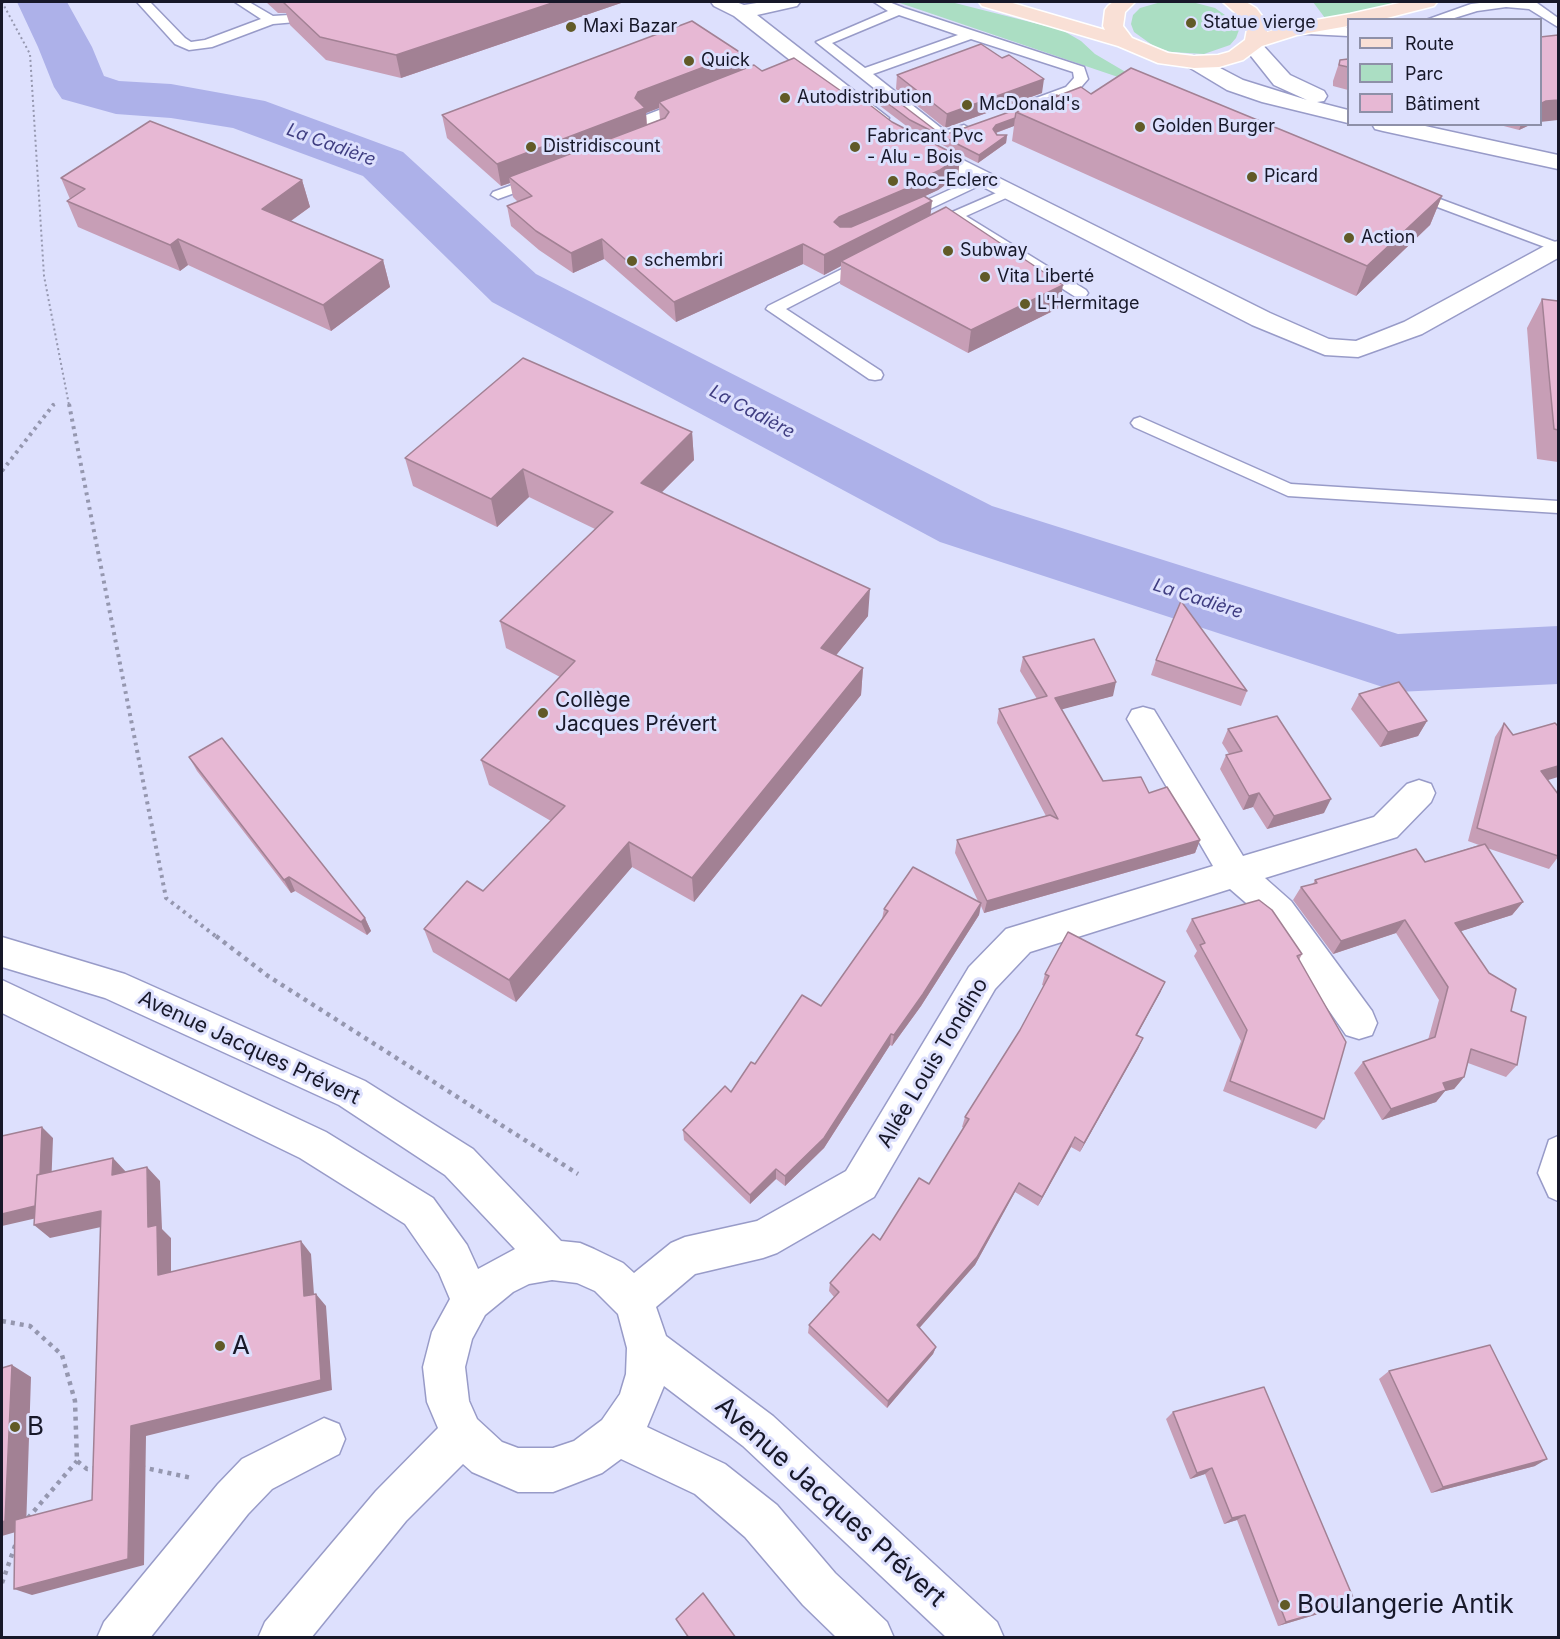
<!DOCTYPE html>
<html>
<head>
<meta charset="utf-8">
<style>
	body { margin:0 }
	#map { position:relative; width:1560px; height:1639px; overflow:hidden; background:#dde0fd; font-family:Inter,sans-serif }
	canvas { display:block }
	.frame { position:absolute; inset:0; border:3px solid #171829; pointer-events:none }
	.legend { position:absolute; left:1347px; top:18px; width:195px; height:108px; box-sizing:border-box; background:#dde0fd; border:2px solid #8e90a8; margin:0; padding:8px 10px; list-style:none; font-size:18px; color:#171829 }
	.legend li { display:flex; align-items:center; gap:12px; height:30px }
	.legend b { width:30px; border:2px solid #8e90a8 }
</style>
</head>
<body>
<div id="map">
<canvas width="1560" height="1639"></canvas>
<div class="frame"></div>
<ul class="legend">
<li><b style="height:8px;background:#f9e0d6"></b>Route</li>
<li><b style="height:16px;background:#abdec3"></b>Parc</li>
<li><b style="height:16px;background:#e7b8d4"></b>Bâtiment</li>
</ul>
</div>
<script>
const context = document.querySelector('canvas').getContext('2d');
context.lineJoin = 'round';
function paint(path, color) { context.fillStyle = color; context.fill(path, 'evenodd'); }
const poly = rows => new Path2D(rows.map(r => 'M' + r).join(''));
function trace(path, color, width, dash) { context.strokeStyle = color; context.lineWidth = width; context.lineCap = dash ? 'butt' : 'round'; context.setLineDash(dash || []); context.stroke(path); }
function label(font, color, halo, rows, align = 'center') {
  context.font = font + ' Inter,sans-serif'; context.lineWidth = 6; context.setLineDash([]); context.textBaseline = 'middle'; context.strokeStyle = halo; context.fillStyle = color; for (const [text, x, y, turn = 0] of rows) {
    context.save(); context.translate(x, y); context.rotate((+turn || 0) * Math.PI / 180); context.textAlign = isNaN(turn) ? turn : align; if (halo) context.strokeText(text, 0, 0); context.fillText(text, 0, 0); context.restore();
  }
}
paint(poly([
	[897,2,951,2,1062,30,1081,41,1095,54,1129,74,1118,77],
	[1161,2,1192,2,1215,8,1235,22,1239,30,1236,38,1230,45,1204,54,1171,52,1155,47,1134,32,1131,24,1133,15,1140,8],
	[1313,2,1407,2,1333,18,1325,18]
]), '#abdec3');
paint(poly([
	[17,2,67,2,92,47,104,76,119,81,171,84,265,101,403,152,536,274,992,506,1398,634,1558,626,1558,684,1398,692,940,542,492,302,363,176,233,128,171,118,116,114,62,99,54,87,38,47,17,2]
]), '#adb1e9');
const service = poly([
	[137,2,150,2,185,38,191,42,205,40,261,19,235,2,249,2,273,16,289,15,326,2,342,2,296,22,273,24,212,47,189,50,175,44,137,2],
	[874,2,889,2,904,8,1084,67,1088,79,1076,93,1038,107,1028,107,1026,104,1028,101,1066,87,1074,78,1073,72,971,39,873,74,945,131,964,125,971,129,969,132,948,139,938,139,816,42,888,11,874,2],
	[899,15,958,35,865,68,832,43,899,15],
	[1488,2,1537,3,1558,18,1558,27,1529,9,1506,7,1477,11,1448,20,1426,20,1471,4,1488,2],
	[1293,26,1348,28,1348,36,1288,33,1286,30,1288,27,1293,26],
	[685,100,690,101,692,104,690,107,656,121,666,130,668,133,666,136,648,142,643,141,641,138,643,135,651,132,639,120,641,117,685,100],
	[984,174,989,175,991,178,989,181,911,218,901,218,899,215,901,212,984,174],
	[537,176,544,180,542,183,498,199,491,195,493,192,537,176],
	[1010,187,1017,191,1015,194,966,216,1086,290,1088,293,1086,296,1074,296,948,216,950,213,1010,187],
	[1413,189,1558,243,1558,252,1408,196,1406,193,1413,189],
	[864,258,869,260,872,263,869,266,786,309,881,371,883,375,881,379,875,380,869,379,766,309,768,306,864,258],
	[1140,417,1291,484,1558,501,1558,513,1288,496,1134,427,1131,423,1134,419,1140,417],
	[1558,1136,1558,1201,1549,1197,1538,1173,1549,1140,1558,1136]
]);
const minor = poly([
	[711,2,736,2,744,5,763,2,800,2,797,6,757,15,889,118,886,123,878,125,870,123,734,16,714,6,711,2],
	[919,138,1270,313,1329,339,1356,341,1404,322,1550,243,1558,241,1558,258,1422,334,1358,357,1325,355,1252,325,911,150,908,145,911,140,919,138],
	[1143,707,1154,710,1243,856,1374,817,1407,784,1419,780,1431,784,1435,793,1431,802,1397,837,1265,878,1291,901,1372,1011,1377,1023,1372,1035,1359,1039,1346,1035,1267,921,1230,889,1030,952,995,989,874,1197,777,1253,763,1258,695,1274,656,1307,666,1336,773,1416,997,1622,1004,1638,947,1638,743,1446,664,1386,647,1427,725,1464,777,1505,835,1573,887,1622,894,1638,837,1638,803,1605,745,1537,695,1494,621,1459,602,1473,553,1492,518,1492,472,1472,463,1464,406,1521,311,1638,258,1638,265,1622,376,1491,438,1428,427,1402,423,1367,432,1332,450,1299,439,1273,405,1224,300,1158,2,1013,2,980,326,1132,433,1198,467,1245,478,1269,515,1249,445,1175,339,1105,105,998,2,967,2,937,125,974,365,1081,473,1149,561,1241,580,1243,594,1249,623,1263,634,1273,671,1243,685,1237,757,1221,846,1171,969,967,1006,929,1213,866,1127,719,1132,710,1143,707],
	[552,1280,577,1283,595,1291,618,1314,627,1348,626,1374,620,1394,602,1420,574,1441,553,1448,518,1448,502,1442,477,1419,469,1401,465,1367,472,1339,485,1315,513,1292,529,1284,552,1280],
	[324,1418,339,1424,345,1439,339,1454,272,1489,248,1514,150,1638,97,1638,104,1622,218,1484,242,1459,324,1418]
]);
const secondary = poly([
	[1253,40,1260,42,1290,75,1324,91,1327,96,1324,101,1317,102,1348,110,1348,123,1262,102,1227,90,1187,66,1183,62,1187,58,1194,56,1201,58,1243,80,1307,100,1274,85,1243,46,1246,42,1253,40],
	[1372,124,1416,124,1558,155,1558,169,1383,131,1375,129,1372,124]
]);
const primary = poly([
	[979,2,1009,2,1105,30,1103,26,1105,10,1108,6,1113,2,1135,2,1125,12,1123,26,1132,38,1168,53,1194,56,1218,55,1229,52,1245,40,1248,24,1223,2,1246,2,1256,8,1268,24,1267,32,1293,24,1350,14,1404,2,1437,2,1434,6,1379,20,1348,20,1348,26,1297,35,1262,46,1243,60,1219,67,1194,68,1158,63,1118,46,982,6,979,2]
]);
trace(service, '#989bc8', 3);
trace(minor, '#989bc8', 3);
trace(secondary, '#989bc8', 3);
trace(primary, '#fff', 3);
trace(poly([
	[2,2,30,54,44,276,69,405],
	[53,405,56,401]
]), '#9597af', 2, [2, 3]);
trace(poly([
	[69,404,166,898,218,938],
	[2,471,54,404]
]), '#9597af', 4, [3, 4.5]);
trace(poly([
	[216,936,268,976,578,1174],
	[2,1321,30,1326,62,1355,75,1401,77,1461,87,1469,97,1468],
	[141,1467,192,1478],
	[28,1518,77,1461],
	[2,1583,16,1543]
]), '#9597af', 4.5, [4, 5]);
paint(service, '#fff');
paint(minor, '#fff');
paint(secondary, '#fff');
paint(primary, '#f9e0d6');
paint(poly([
	[266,2,624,2,401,78,326,60,290,25,286,13,278,13],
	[741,53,741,70,762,71,841,91,892,122,960,157,958,176,938,190,925,196,930,215,1059,308,968,353,840,284,841,266,824,275,803,264,676,322,604,259,573,273,539,250,511,226,507,206,518,202,513,197,510,183,501,186,447,138,442,115],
	[659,108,660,120,647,125,646,113],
	[1348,59,1348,90,1333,86,1333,81,1340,60],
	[897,75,1042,93,945,128,896,89],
	[871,91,939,133,950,133,1058,96,1091,94,1442,196,1430,225,1356,296,1012,141,1014,126,996,133,997,135,1007,135,1006,143,978,163,909,128,871,99],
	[1496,124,1532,124,1519,130],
	[61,178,302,180,310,207,291,221,383,260,390,287,331,331,188,265,180,271,78,227,67,201,70,199],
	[1542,299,1558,301,1558,462,1537,459,1527,328],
	[692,432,694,460,662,492,868,616,836,655,863,668,861,695,694,902,632,867,516,1002,433,952,424,929,483,891,551,821,489,785,481,760,560,677,506,648,500,621,595,529,529,497,497,527,413,486,405,458],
	[1023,657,1113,696,1061,709,1103,781,1149,793,1200,840,1195,853,984,913,981,906,979,915,921,1006,892,1046,890,1045,824,1148,785,1186,776,1179,750,1204,684,1140,683,1130,731,1092,755,1064,821,1006,882,919,884,909,978,901,955,853,957,840,1046,816,997,723,999,709,1037,699,1020,671],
	[1156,660,1247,691,1241,706,1151,675],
	[1359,694,1427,721,1418,736,1380,747,1351,709],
	[1504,723,1558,794,1558,857,1549,869,1487,848,1523,902,1512,915,1461,931,1511,1011,1517,1065,1506,1077,1468,1063,1464,1077,1454,1089,1445,1091,1436,1102,1382,1120,1354,1073,1363,1062,1428,1040,1439,1000,1396,933,1333,954,1293,900,1301,887,1313,884,1315,880,1425,862,1479,845,1468,841,1495,737],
	[1228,729,1324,813,1267,829,1253,807,1243,810,1220,769,1226,755,1229,754,1222,743],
	[189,757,365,918,371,931,367,935,295,891,291,893,197,771],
	[1192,919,1302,954,1299,960,1324,1119,1316,1129,1223,1091,1241,1041,1194,956,1197,951,1186,931],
	[1045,974,1165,982,1160,993,1137,1035,1143,1038,1138,1049,1080,1152,1071,1147,1038,1206,1015,1192,975,1265,919,1328,936,1347,933,1354,887,1408,808,1333,809,1325,834,1297,829,1291,830,1283,880,1240,929,1184,964,1128,962,1127,965,1117,1020,1030,1044,986,1042,985],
	[1389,1371,1535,1466,1431,1493,1379,1379],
	[1173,1412,1345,1606,1278,1626,1237,1520,1224,1524,1205,1474,1190,1479,1166,1419]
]), '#c79eb6');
paint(poly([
	[555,2,624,2,401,78,396,55],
	[741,53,741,76,659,102,659,108,646,113,647,131,509,177,510,183,501,186,497,164,635,98,638,92],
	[1044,79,1042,93,945,128,947,114],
	[1558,100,1558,120,1540,122,1540,104,1546,101],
	[1015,118,1014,126,995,133,993,129,996,125],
	[1521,124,1532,124,1519,130],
	[1007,135,1006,143,978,163,979,155],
	[960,157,958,176,938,190,838,237,834,222,839,217,908,185],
	[302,180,310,207,271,235,262,209],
	[1442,196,1430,225,1356,296,1367,266],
	[932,201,930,221,841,261,841,266,824,275,824,255],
	[178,239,188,265,180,271,170,245],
	[602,239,604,259,573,273,571,253],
	[803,244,803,264,676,322,674,302],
	[383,260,390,287,331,331,323,305],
	[1063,285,1059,308,968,353,971,330],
	[692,432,694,460,644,510,641,483],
	[523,469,529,497,497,527,491,499],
	[870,589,868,616,820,675,821,648],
	[863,668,861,695,694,902,692,878],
	[1116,682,1113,696,1052,712,1055,698],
	[1427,721,1418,736,1380,747,1388,732],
	[1558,766,1558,777,1532,785,1541,771],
	[1259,793,1253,807,1243,810,1249,796],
	[1331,799,1324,813,1267,829,1274,816],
	[1200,840,1195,853,984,913,987,901],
	[629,842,632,867,516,1002,509,980],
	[289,877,295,891,291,893,284,880],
	[1523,902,1512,915,1446,936,1455,923],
	[981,903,979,915,921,1006,892,1046,894,1035],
	[365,918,371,931,367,935,361,922],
	[1405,920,1396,933,1333,954,1341,941],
	[1165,982,1160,993,1131,1046,1136,1035],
	[891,1034,890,1045,824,1148,785,1186,785,1176],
	[1143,1038,1138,1049,1080,1152,1084,1143],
	[1464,1077,1454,1089,1445,1091,1436,1102,1382,1120,1391,1109,1443,1083],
	[42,1127,53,1138,50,1215,2,1226,2,1214],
	[1075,1137,1071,1147,1038,1206,1042,1197],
	[113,1158,127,1173,112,1175],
	[147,1167,160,1181,162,1229,171,1238,171,1287,158,1275,148,1227],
	[776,1169,776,1179,750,1204,750,1195],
	[1019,1183,1015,1192,975,1265,915,1333,917,1325],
	[101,1211,115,1224,50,1238,34,1225],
	[301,1241,311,1254,315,1308,304,1296],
	[316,1294,326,1306,332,1390,146,1436,144,1565,32,1595,14,1589,128,1559,131,1426],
	[936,1347,933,1354,887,1408,888,1401],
	[12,1365,31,1377,26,1529,2,1536,2,1522],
	[1547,1459,1535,1466,1431,1493,1443,1487],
	[1212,1468,1205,1474,1190,1479,1197,1473],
	[1245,1515,1237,1520,1224,1524,1232,1518],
	[1355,1602,1345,1606,1278,1626,1286,1622]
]), '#a28194');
const building = poly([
	[283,2,555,2,396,55,320,37,283,2],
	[692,21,741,53,638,92,635,98,645,108,497,164,442,115,692,21],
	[1558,35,1558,100,1546,101,1540,104,1540,37,1558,35],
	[981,44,1002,58,1009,55,1044,79,947,114,897,75,981,44],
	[794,58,841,91,848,88,892,122,960,157,940,170,908,185,910,187,839,217,834,222,840,227,851,227,924,196,932,201,824,255,803,244,674,302,602,239,571,253,536,231,507,206,532,196,509,177,665,118,669,112,659,102,754,65,762,71,794,58],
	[1348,59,1348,67,1339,65,1340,60,1348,59],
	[1131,68,1442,196,1367,266,1016,112,1081,87,1091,94,1131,68],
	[880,88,939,133,950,133,1057,95,1058,96,1016,112,1015,118,996,125,993,129,997,135,1007,135,979,155,910,120,871,91,880,88],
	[150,121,302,180,262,209,383,260,323,305,178,239,170,245,67,201,85,189,61,178,150,121],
	[946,207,1063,285,971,330,841,261,946,207],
	[1542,299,1558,301,1558,430,1554,429,1542,299],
	[523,358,692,432,641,483,870,589,821,648,863,668,692,878,629,842,509,980,424,929,467,881,483,891,565,806,481,760,575,661,500,621,613,512,523,469,491,499,405,458,523,358],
	[1181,601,1247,691,1156,660,1181,601],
	[1094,639,1116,682,1055,698,1103,781,1141,777,1149,793,1167,787,1200,840,987,901,957,840,1050,815,1058,819,999,709,1047,696,1023,657,1094,639],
	[1399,682,1427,721,1388,732,1359,694,1399,682],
	[1277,716,1331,799,1274,816,1259,793,1249,796,1226,755,1242,751,1228,729,1277,716],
	[1504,723,1513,735,1555,723,1558,726,1558,766,1541,771,1558,794,1558,856,1477,828,1504,723],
	[222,738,365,918,361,922,289,877,284,880,189,757,222,738],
	[1485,844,1523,902,1455,923,1489,973,1516,989,1511,1011,1526,1017,1517,1065,1471,1049,1464,1077,1443,1083,1446,1090,1391,1109,1363,1062,1435,1037,1448,987,1405,920,1341,941,1301,887,1317,883,1315,880,1416,849,1425,862,1485,844],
	[913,867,981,903,923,994,894,1035,891,1034,824,1138,785,1176,776,1169,750,1195,683,1130,725,1086,731,1092,751,1062,755,1064,802,995,821,1006,888,911,884,909,913,867],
	[1259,900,1272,910,1302,954,1297,956,1346,1042,1324,1119,1230,1081,1247,1030,1200,945,1205,943,1192,919,1259,900],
	[1068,932,1165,982,1136,1035,1143,1038,1084,1143,1075,1137,1042,1197,1019,1183,977,1257,917,1325,936,1347,888,1401,809,1325,839,1292,830,1283,873,1234,880,1240,919,1178,929,1184,969,1119,965,1117,1020,1030,1049,976,1045,974,1068,932],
	[42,1127,40,1174,37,1175,35,1206,2,1214,2,1136,42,1127],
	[113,1158,112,1175,147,1167,148,1227,157,1225,158,1275,301,1241,304,1296,316,1294,321,1380,131,1426,128,1559,14,1589,15,1520,92,1500,101,1211,34,1225,37,1175,113,1158],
	[1490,1345,1547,1459,1443,1487,1389,1371,1490,1345],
	[12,1365,5,1521,2,1522,2,1368,12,1365],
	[1264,1387,1355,1602,1286,1622,1245,1515,1232,1518,1212,1468,1197,1473,1173,1412,1264,1387],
	[703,1593,736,1638,689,1638,676,1619,703,1593]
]);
paint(building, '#e7b8d4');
trace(building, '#a28194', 1.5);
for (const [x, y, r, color] of [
	[1191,23,6,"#615a27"],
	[571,27,6,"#615a27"],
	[689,61,6,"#615a27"],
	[785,98,6,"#615a27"],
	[967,105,6,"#615a27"],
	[1140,127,6,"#615a27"],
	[531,147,6,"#615a27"],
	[855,147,6,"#615a27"],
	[1252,177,6,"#615a27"],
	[893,181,6,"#615a27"],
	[1349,238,6,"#615a27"],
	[948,251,6,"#615a27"],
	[632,261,6,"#615a27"],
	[985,277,6,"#615a27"],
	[1025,304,6,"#615a27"],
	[543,713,6,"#615a27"],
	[220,1346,6,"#615a27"],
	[15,1427,6,"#615a27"],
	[1285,1605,6,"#615a27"]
]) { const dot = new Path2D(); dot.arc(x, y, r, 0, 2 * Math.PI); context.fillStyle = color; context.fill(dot); trace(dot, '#dde0fd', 2); }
label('18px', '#171829', '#dde0fd', [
	["Statue vierge",1203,23],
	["Maxi Bazar",583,27],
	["Quick",701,61],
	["Autodistribution",797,98],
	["McDonald's",979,105],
	["Golden Burger",1152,127],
	["Fabricant Pvc",867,137],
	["- Alu - Bois",867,158],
	["Distridiscount",543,147],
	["Picard",1264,177],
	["Roc-Eclerc",905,181],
	["Action",1361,238],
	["Subway",960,251],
	["schembri",644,261],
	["Vita Liberté",997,277],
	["L'Hermitage",1037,304]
], 'left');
label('italic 18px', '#3f3d81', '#dde0fd', [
	["La Cadière",331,145,20],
	["La Cadière",752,412,28],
	["La Cadière",1198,599,18]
]);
label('21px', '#171829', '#dde0fd', [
	["Collège",555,701],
	["Jacques Prévert",555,725]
], 'left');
label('21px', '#171829', '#dde0fd', [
	["Avenue Jacques Prévert",249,1048,25],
	["Allée Louis Tondino",933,1063,-59]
]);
label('26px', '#171829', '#dde0fd', [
	["A",232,1346],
	["B",27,1427],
	["Boulangerie Antik",1297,1605]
], 'left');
label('26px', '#171829', '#dde0fd', [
	["Avenue Jacques Prévert",830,1502,42]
]);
</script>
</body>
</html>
